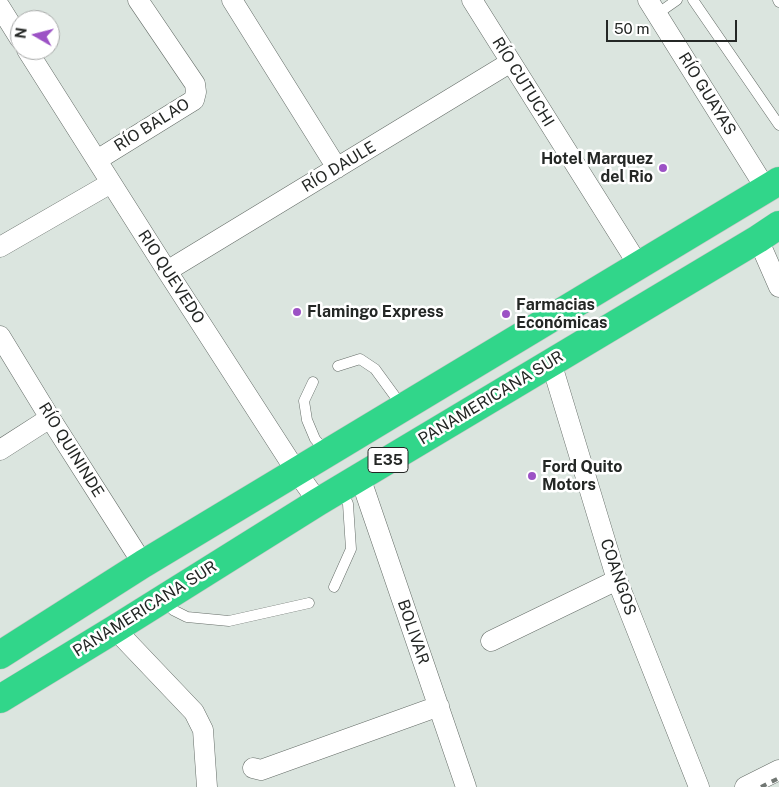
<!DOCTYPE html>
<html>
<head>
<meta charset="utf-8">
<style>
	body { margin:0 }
	#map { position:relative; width:779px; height:787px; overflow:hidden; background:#dbe5df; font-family:"Public Sans",sans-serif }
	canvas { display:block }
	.north { position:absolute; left:10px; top:10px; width:50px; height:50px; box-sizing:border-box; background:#fff; border:1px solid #a7a9a8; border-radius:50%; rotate:278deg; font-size:14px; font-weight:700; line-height:20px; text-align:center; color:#242725 }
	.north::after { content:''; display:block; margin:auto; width:18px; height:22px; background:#9c52c5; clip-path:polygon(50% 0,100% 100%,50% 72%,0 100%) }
	.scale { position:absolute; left:606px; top:20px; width:131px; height:22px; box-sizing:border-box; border:2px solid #242725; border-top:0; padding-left:6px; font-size:15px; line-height:18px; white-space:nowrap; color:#242725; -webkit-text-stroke:4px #fff; paint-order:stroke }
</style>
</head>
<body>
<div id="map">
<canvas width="779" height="787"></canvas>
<div class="north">N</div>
<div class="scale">50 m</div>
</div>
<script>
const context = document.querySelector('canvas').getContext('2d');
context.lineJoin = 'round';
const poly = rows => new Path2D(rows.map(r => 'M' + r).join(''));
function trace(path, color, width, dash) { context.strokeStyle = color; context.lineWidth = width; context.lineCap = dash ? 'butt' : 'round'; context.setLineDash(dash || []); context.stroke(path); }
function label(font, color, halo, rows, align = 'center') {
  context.font = font + ' "Public Sans",sans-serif'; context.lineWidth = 5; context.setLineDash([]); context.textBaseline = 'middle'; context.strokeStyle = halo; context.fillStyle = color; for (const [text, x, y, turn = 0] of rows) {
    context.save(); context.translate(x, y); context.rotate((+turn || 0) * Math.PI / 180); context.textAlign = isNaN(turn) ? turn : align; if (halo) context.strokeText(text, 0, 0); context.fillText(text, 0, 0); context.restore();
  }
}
const lane = poly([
	[693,0,779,125],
	[778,0,779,2],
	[657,14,677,0],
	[338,366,360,359,375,369,402,406],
	[313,382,304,401,307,420,315,439,327,453],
	[334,587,351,549,348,504,342,490],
	[165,598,173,610,187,617,229,621,309,603]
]);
const street = poly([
	[232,0,337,168],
	[472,0,639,266],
	[648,0,766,189],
	[0,7,20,39],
	[27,50,167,271,296,471,318,502],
	[97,160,194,100,196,92,195,84,138,0],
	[758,239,779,287],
	[0,247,111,183],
	[167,271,511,62],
	[0,336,50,418,143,564],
	[551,362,617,580,699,787],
	[0,450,50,418],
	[360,477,466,787],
	[115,629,194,712,203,730,207,787],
	[491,641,617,580],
	[253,768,261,770,439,706],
	[745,787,779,770]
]);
const highway = poly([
	[0,655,143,564,779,181],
	[0,699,115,629,318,502,758,239,779,225]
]);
trace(lane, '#646c67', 11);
trace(street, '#646c67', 21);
trace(highway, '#c2c3c2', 29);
trace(lane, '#fff', 10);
trace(street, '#fff', 20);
trace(highway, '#31d68a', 28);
trace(poly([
	[761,787,779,778]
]), '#717773', 4, [6, 6]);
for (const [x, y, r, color] of [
	[663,168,5,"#9c52c5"],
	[297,312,5,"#9c52c5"],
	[506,314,5,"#9c52c5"],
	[532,476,5,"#9c52c5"]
]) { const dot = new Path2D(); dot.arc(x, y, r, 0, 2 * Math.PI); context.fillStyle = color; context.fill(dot); trace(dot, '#fff', 2); }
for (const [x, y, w] of [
	[388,460,40]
]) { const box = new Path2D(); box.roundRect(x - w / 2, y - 12.5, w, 25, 4); context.fillStyle = '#fff'; context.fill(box); trace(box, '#242725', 1); }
label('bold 15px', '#242725', null, [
	["E35",388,460]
]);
label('16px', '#242725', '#fff', [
	["RÍO CUTUCHI",523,82,58],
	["RÍO GUAYAS",707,94,58],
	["RÍO BALAO",152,125,-32],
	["RÍO DAULE",339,167,-31],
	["RIO QUEVEDO",171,277,57],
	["PANAMERICANA SUR",491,398,-31],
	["RÍO QUININDE",71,450,58],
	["COANGOS",618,577,71],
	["PANAMERICANA SUR",145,609,-32],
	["BOLIVAR",413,632,71]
]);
label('bold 16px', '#242725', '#fff', [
	["Hotel Marquez",653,159,"right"],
	["del Rio",653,177,"right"],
	["Farmacias",516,305],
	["Económicas",516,323],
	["Flamingo Express",307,312],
	["Ford Quito",542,467],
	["Motors",542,485]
], 'left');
</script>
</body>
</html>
